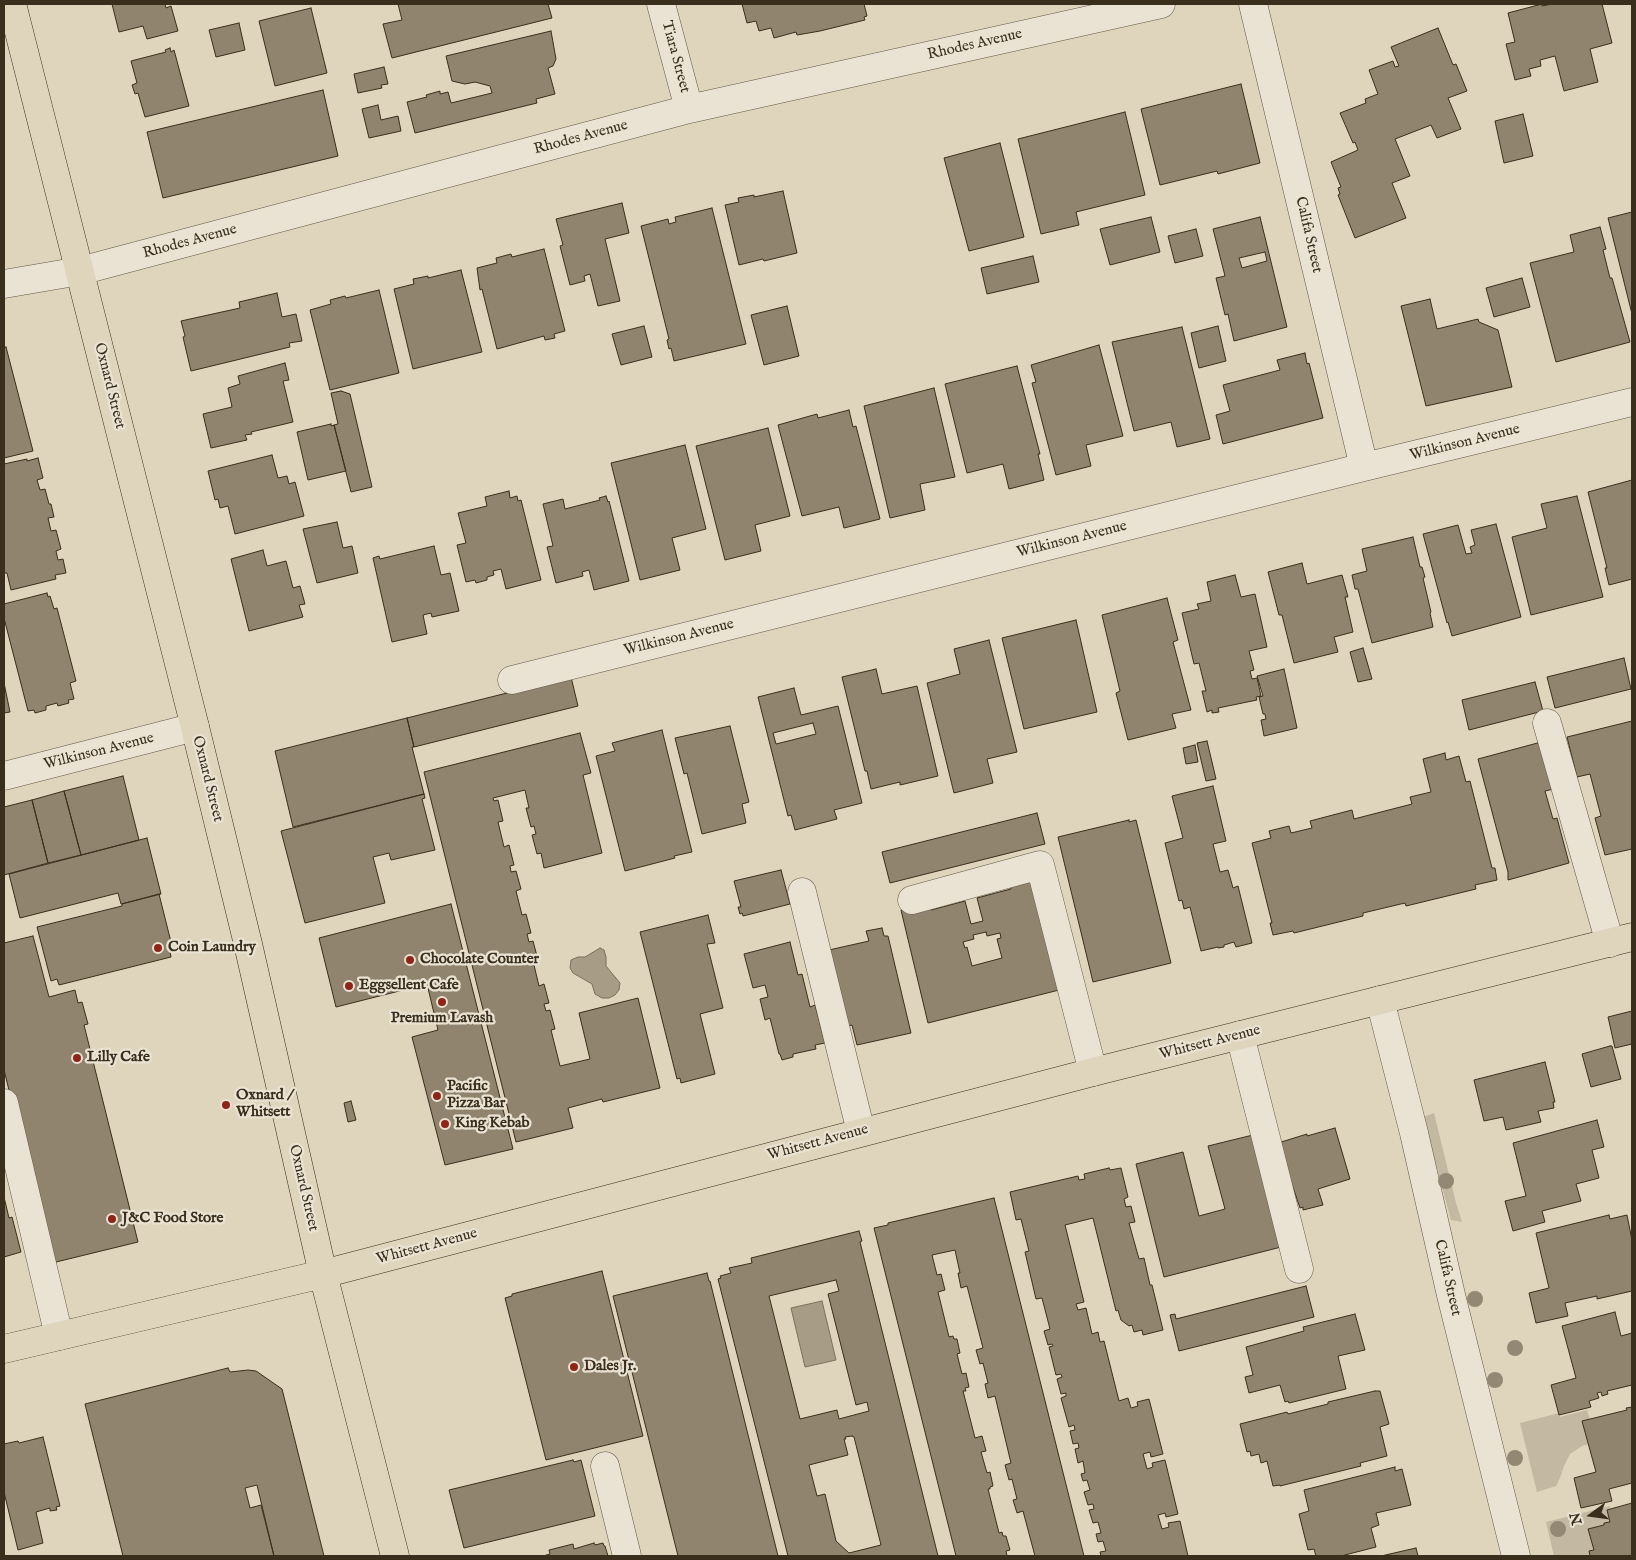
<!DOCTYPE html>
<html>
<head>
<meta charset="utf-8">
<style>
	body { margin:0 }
	#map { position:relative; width:1636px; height:1560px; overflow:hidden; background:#dfd4bc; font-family:"IM FELL English",serif }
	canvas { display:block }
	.frame { position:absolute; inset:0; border:5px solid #3a2e1c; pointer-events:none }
	.north { position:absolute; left:1566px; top:1490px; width:50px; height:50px; -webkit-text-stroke:4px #eae3d3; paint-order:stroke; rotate:256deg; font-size:14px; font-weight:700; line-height:20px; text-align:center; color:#3a2e1c }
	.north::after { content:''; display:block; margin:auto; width:18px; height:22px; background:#3a2e1c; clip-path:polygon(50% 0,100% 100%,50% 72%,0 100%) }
</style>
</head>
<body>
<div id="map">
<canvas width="1636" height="1560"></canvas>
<div class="frame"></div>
<div class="north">N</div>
</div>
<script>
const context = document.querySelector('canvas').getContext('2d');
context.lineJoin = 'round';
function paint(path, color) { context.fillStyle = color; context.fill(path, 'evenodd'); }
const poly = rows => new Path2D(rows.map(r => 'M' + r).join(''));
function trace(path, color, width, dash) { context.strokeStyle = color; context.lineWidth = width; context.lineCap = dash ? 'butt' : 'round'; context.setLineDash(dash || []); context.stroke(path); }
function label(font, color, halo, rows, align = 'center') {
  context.font = font + ' "IM FELL English",serif'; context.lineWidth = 4.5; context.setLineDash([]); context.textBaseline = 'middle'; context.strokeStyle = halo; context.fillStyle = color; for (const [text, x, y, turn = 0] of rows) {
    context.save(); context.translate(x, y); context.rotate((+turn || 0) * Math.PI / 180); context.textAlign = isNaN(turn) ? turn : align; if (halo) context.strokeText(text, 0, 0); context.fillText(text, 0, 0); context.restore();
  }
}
paint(poly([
	[1434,1113,1456,1203,1462,1222,1451,1220,1423,1117],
	[1587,1410,1590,1419,1589,1444,1582,1446,1570,1454,1564,1466,1560,1478,1556,1486,1537,1492,1520,1423,1559,1413,1560,1417],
	[1610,1506,1610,1509,1608,1510,1610,1522,1604,1523,1604,1525,1589,1529,1594,1550,1589,1551,1590,1556,1554,1556,1546,1522]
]), '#c3b8a1');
const water = poly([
	[600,948,604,950,606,957,606,966,620,983,619,990,615,995,609,998,602,998,595,994,592,984,573,973,570,968,571,960,578,957,585,957,600,948],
	[822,1301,836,1360,805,1367,791,1308,822,1301]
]);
paint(water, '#a79c86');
trace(water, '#7b705c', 1);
const building = poly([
	[112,4,165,4,166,8,171,6,178,31,147,39,143,26,119,32,112,4],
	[398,4,548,4,552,18,392,58,383,24,402,20,398,4],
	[742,4,864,4,867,16,864,17,865,20,820,31,797,35,796,32,774,38,771,28,759,31,756,21,747,23,742,4],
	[1542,4,1542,6,1552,4,1602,4,1612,43,1590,49,1598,82,1564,91,1555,56,1540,60,1541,66,1529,69,1531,76,1515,80,1506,44,1515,42,1508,13,1542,4],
	[311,8,327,73,275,86,259,21,311,8],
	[239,23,245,50,216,57,209,30,239,23],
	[1438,28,1453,65,1456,64,1467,91,1448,98,1461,129,1437,138,1431,125,1395,139,1410,176,1392,183,1406,218,1355,238,1338,195,1340,194,1338,188,1341,187,1331,162,1358,150,1355,142,1353,143,1340,113,1366,103,1365,99,1378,94,1369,70,1393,61,1395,67,1399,66,1391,47,1438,28],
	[551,31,556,59,553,66,548,68,555,94,536,99,537,103,415,133,407,102,427,97,426,95,440,91,440,94,448,92,451,103,492,93,490,86,475,82,465,84,452,81,446,56,551,31],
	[170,48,171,52,174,50,189,106,145,117,138,93,135,94,132,85,137,83,131,61,166,52,165,50,170,48],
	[384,67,388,84,381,85,382,88,358,93,354,74,384,67],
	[1241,84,1260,163,1218,174,1217,171,1160,185,1141,109,1241,84],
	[323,90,338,156,163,198,147,132,323,90],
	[378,105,381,120,398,116,401,131,369,138,362,109,378,105],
	[1125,112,1145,195,1076,212,1079,225,1041,234,1018,139,1125,112],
	[1523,114,1533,156,1504,163,1495,121,1523,114],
	[1000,143,1024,237,969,251,944,158,1000,143],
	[783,191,797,253,764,261,763,259,739,265,725,205,739,202,738,198,754,195,754,197,783,191],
	[622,203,629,233,605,239,620,301,598,306,590,274,584,276,585,281,570,285,560,246,563,245,556,219,622,203],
	[712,208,746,344,674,361,671,348,669,349,667,340,669,339,641,226,668,219,669,224,676,222,675,217,712,208],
	[1632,212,1632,314,1608,218,1632,212],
	[1151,217,1160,252,1110,265,1100,229,1151,217],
	[1260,217,1287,327,1234,341,1228,314,1225,315,1216,278,1225,276,1213,229,1260,217],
	[1265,252,1267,261,1242,268,1239,258,1265,252],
	[1600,227,1606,249,1603,250,1610,278,1612,278,1630,342,1556,362,1530,263,1574,252,1570,235,1600,227],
	[1196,229,1203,256,1175,263,1168,236,1196,229],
	[544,249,565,331,554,334,555,338,545,340,544,336,497,349,482,289,480,290,477,268,497,263,496,258,511,254,512,257,544,249],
	[1033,256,1039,282,987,294,981,268,1033,256],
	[461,270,482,352,413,369,394,289,414,284,413,279,428,276,428,278,461,270],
	[1522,278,1530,307,1494,317,1486,288,1522,278],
	[379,290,399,373,330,390,310,310,331,304,330,300,345,296,346,298,379,290],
	[277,293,282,317,296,314,302,341,289,343,290,347,191,371,183,337,185,336,181,321,240,308,239,302,277,293],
	[1430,299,1437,329,1478,319,1479,322,1498,330,1512,387,1426,406,1401,306,1430,299],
	[787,306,799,356,764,365,751,315,787,306],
	[644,326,652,357,621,365,612,334,644,326],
	[1218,326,1226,361,1199,368,1191,333,1218,326],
	[1182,327,1210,439,1177,447,1171,422,1134,431,1112,342,1182,327],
	[1099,345,1123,436,1086,445,1091,466,1056,475,1032,383,1036,382,1031,365,1099,345],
	[6,347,33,451,4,458,4,348,6,347],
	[1305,353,1307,364,1309,363,1323,418,1223,444,1216,415,1230,411,1223,385,1280,370,1277,360,1305,353],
	[285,363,289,380,283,381,293,422,251,432,252,434,245,435,247,440,211,448,203,414,232,407,228,388,240,384,238,376,285,363],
	[1017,366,1040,454,1038,454,1044,480,1009,489,1003,464,967,473,945,384,1017,366],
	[934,388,955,477,920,484,925,510,890,518,864,406,934,388],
	[341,391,350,394,372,487,351,492,334,425,338,424,331,393,341,391],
	[849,410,853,427,856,426,880,519,844,528,839,507,802,516,778,425,817,414,818,418,849,410],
	[331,424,331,426,334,425,346,471,308,480,297,432,331,424],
	[768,428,790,516,755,525,761,551,725,560,696,446,768,428],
	[685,445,706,529,672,538,680,570,640,580,611,463,685,445],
	[272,455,278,478,287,476,289,484,295,482,304,516,235,534,228,506,220,508,218,499,215,500,208,471,272,455],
	[38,458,43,478,37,480,40,490,45,489,49,504,51,504,54,517,48,518,51,531,56,530,61,549,56,551,58,560,63,559,66,573,55,575,56,579,11,590,7,573,4,573,4,464,27,459,27,461,38,458],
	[1632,480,1632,579,1609,585,1605,568,1607,568,1588,492,1632,480],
	[509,491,510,498,517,496,518,501,521,500,541,580,506,589,501,569,493,571,494,575,487,577,487,580,476,583,475,580,466,582,457,545,466,543,458,513,487,506,485,497,509,491],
	[606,496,608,502,609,501,629,581,594,590,589,570,582,572,583,576,556,583,547,547,553,546,543,504,563,499,565,509,600,500,599,498,606,496],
	[1577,496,1603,597,1531,615,1512,537,1547,528,1541,504,1577,496],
	[337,522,343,548,352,546,358,573,317,583,303,529,337,522],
	[1496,524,1521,617,1452,636,1448,622,1447,623,1423,534,1458,525,1466,554,1472,553,1470,547,1475,545,1471,530,1496,524],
	[1413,537,1420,567,1422,567,1425,577,1423,578,1431,612,1430,613,1433,627,1372,643,1358,589,1355,589,1352,575,1367,571,1362,549,1413,537],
	[434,546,441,575,450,573,459,611,432,617,431,613,423,615,427,634,392,642,373,558,379,556,380,559,434,546],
	[263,550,267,566,286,561,293,588,300,586,305,604,299,605,303,617,249,631,231,559,263,550],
	[1302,563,1307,584,1342,575,1348,597,1345,597,1353,632,1334,637,1338,652,1294,663,1282,615,1279,615,1268,572,1302,563],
	[1235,575,1241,597,1255,594,1267,647,1249,651,1254,670,1250,671,1252,679,1257,678,1261,696,1256,697,1257,700,1218,708,1219,712,1212,713,1212,710,1207,712,1202,691,1206,691,1199,663,1194,664,1182,613,1199,609,1197,604,1211,601,1207,582,1235,575],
	[47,593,48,597,50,596,54,609,57,608,76,681,70,683,74,699,68,700,69,703,58,706,57,703,46,706,46,710,35,713,34,710,28,711,4,618,4,604,47,593],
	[1167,598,1178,640,1173,642,1191,710,1172,714,1176,728,1128,740,1116,693,1120,691,1102,615,1167,598],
	[1076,620,1097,712,1024,729,1002,638,1076,620],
	[989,640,1017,752,987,759,993,783,954,793,927,683,960,674,954,649,989,640],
	[1363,648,1372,679,1358,682,1350,652,1363,648],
	[1624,658,1631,689,1555,708,1547,677,1624,658],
	[876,669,882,694,917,686,938,776,900,785,900,782,871,789,867,771,865,771,842,677,876,669],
	[1284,669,1297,728,1264,736,1261,720,1266,719,1265,714,1263,714,1259,697,1263,696,1257,676,1284,669],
	[571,677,578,706,414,747,407,718,571,677],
	[1535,682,1543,711,1469,730,1462,700,1535,682],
	[4,683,10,712,4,713,4,683],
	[794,688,801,715,838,706,862,803,834,810,837,819,795,830,791,815,788,816,758,697,794,688],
	[813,723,816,734,776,744,773,733,813,723],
	[407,718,414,747,412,747,424,794,293,827,275,751,407,718],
	[1632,721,1632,849,1605,855,1595,818,1601,816,1590,774,1577,777,1567,737,1632,721],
	[730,726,749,802,742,804,746,823,702,834,687,773,684,774,675,738,730,726],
	[662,730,692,852,674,856,675,858,625,871,596,756,615,751,612,743,662,730],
	[580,733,591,773,583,775,602,853,544,868,541,853,537,854,532,835,536,834,534,826,531,827,526,808,529,808,525,790,493,798,494,801,498,800,503,821,498,822,504,847,509,845,514,865,510,866,511,872,516,871,521,889,516,891,522,915,526,914,531,933,527,934,529,942,533,941,538,960,533,961,539,986,544,984,549,1003,544,1004,546,1011,550,1010,555,1029,551,1030,560,1066,590,1059,579,1013,638,998,660,1088,603,1102,602,1099,568,1108,573,1128,516,1142,424,772,580,733],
	[1207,741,1216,779,1206,781,1197,743,1207,741],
	[1545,741,1558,788,1545,791,1553,819,1557,818,1569,863,1508,880,1508,872,1478,759,1545,741],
	[1195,745,1198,762,1186,764,1183,748,1195,745],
	[1445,753,1446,760,1459,756,1466,782,1470,781,1492,868,1495,868,1497,880,1475,885,1476,889,1406,906,1405,903,1363,913,1363,916,1294,933,1293,931,1273,935,1270,923,1272,923,1252,843,1271,838,1269,831,1289,826,1291,833,1312,828,1310,821,1352,810,1354,819,1412,804,1410,797,1431,792,1423,759,1445,753],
	[123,776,139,840,81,855,64,791,123,776],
	[1213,786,1226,841,1213,844,1220,872,1228,870,1233,888,1238,886,1252,943,1236,947,1234,942,1224,945,1224,947,1218,948,1218,947,1201,951,1190,907,1184,909,1182,900,1179,901,1165,843,1183,838,1172,796,1213,786],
	[64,791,81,855,48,863,32,800,64,791],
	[424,794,425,798,422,799,435,850,391,860,389,853,373,857,385,903,305,923,281,831,424,794],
	[32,800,48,863,4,875,4,807,32,800],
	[1037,813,1045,844,890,883,882,852,1037,813],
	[1129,820,1129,822,1136,820,1171,963,1093,982,1058,837,1129,820],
	[147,838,161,894,121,904,118,893,20,918,9,874,147,838],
	[781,870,790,904,743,916,742,913,740,914,738,907,741,907,734,881,781,870],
	[1040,877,1067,988,928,1023,901,910,929,903,931,910,965,901,971,924,983,921,977,898,1011,889,1010,884,1040,877],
	[986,932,987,936,1000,933,1001,938,997,939,1002,958,972,966,967,947,965,948,963,942,974,939,973,935,986,932],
	[159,894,173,950,170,951,171,957,59,985,57,979,51,981,37,927,122,906,122,904,159,894],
	[451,904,513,1149,445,1165,412,1037,438,1030,427,984,336,1007,319,938,451,904],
	[708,915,715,943,707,944,723,1008,700,1014,715,1074,681,1083,680,1078,677,1079,640,932,708,915],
	[882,928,884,936,888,936,911,1033,857,1045,852,1025,846,1027,829,950,869,941,866,931,882,928],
	[33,936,49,997,75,990,78,1003,82,1002,88,1024,84,1025,138,1242,52,1263,4,1070,4,943,33,936],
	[790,942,798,975,802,974,810,1007,815,1005,825,1043,815,1045,816,1049,793,1054,793,1057,782,1060,780,1054,779,1054,770,1018,765,1020,760,999,768,997,765,985,753,988,744,954,790,942],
	[1632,1011,1632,1044,1615,1048,1608,1017,1632,1011],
	[1610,1046,1612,1046,1621,1079,1591,1087,1582,1054,1610,1046],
	[1545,1062,1555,1102,1553,1102,1554,1108,1538,1111,1541,1122,1506,1130,1503,1117,1484,1121,1474,1080,1545,1062],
	[351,1101,356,1120,348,1122,344,1103,351,1101],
	[1597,1120,1604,1147,1592,1150,1599,1178,1576,1184,1581,1201,1542,1211,1545,1222,1513,1231,1505,1201,1526,1196,1513,1143,1597,1120],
	[1335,1128,1350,1179,1318,1189,1323,1205,1303,1210,1303,1207,1300,1208,1278,1143,1307,1134,1307,1136,1335,1128],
	[1257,1134,1285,1246,1164,1277,1136,1164,1183,1152,1199,1216,1225,1209,1208,1146,1257,1134],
	[1109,1168,1110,1170,1121,1168,1128,1197,1124,1199,1126,1207,1131,1206,1135,1222,1129,1223,1139,1259,1144,1258,1150,1285,1152,1285,1163,1330,1143,1335,1142,1330,1134,1332,1132,1325,1129,1326,1121,1320,1118,1310,1116,1311,1093,1218,1065,1225,1084,1302,1076,1304,1078,1310,1086,1308,1092,1334,1098,1332,1100,1342,1104,1341,1119,1401,1128,1398,1131,1408,1138,1406,1137,1402,1149,1399,1163,1454,1151,1457,1150,1452,1143,1454,1147,1469,1153,1467,1152,1463,1165,1460,1178,1514,1166,1517,1165,1513,1158,1515,1162,1529,1169,1527,1168,1523,1180,1521,1188,1556,1101,1556,1100,1552,1106,1551,1103,1541,1098,1542,1096,1534,1101,1533,1098,1522,1093,1523,1089,1510,1094,1509,1093,1504,1088,1505,1084,1492,1090,1490,1087,1480,1083,1481,1081,1474,1085,1473,1083,1461,1078,1463,1075,1449,1079,1448,1078,1443,1073,1444,1070,1431,1075,1430,1074,1425,1069,1427,1061,1398,1066,1396,1066,1393,1061,1394,1057,1379,1062,1377,1061,1374,1056,1375,1049,1347,1053,1346,1052,1344,1048,1345,1044,1331,1050,1329,1042,1298,1036,1299,1025,1252,1029,1251,1021,1219,1016,1220,1010,1192,1078,1176,1079,1180,1085,1179,1084,1174,1109,1168],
	[4,1197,9,1218,12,1217,21,1252,4,1257,4,1197],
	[994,1198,1084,1556,1035,1556,1023,1511,1017,1513,1013,1500,1017,1499,1012,1479,1009,1480,1005,1465,1011,1463,995,1396,988,1398,985,1384,988,1383,983,1363,980,1364,976,1350,983,1348,967,1286,961,1288,958,1273,960,1273,955,1250,932,1255,937,1275,941,1274,945,1290,938,1292,949,1337,953,1336,954,1339,957,1339,960,1353,957,1354,962,1374,966,1373,969,1387,965,1388,966,1391,963,1391,975,1438,982,1436,986,1451,981,1452,987,1473,990,1472,993,1486,990,1487,990,1489,988,1489,999,1533,1002,1532,1003,1536,1006,1536,1010,1550,1006,1551,1007,1556,956,1556,874,1228,888,1225,888,1223,994,1198],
	[1609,1215,1610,1219,1627,1215,1632,1240,1632,1291,1597,1299,1597,1296,1565,1303,1568,1316,1536,1323,1529,1293,1549,1288,1536,1233,1609,1215],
	[859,1231,862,1241,860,1242,938,1556,788,1556,718,1279,721,1278,720,1276,731,1273,729,1268,752,1263,751,1258,859,1231],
	[836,1280,839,1291,828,1294,856,1405,867,1402,869,1411,839,1419,837,1410,800,1419,769,1296,836,1280],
	[852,1436,854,1437,881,1545,849,1553,836,1541,825,1494,817,1496,809,1465,848,1455,844,1439,846,1439,845,1437,852,1436],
	[602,1271,643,1436,546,1460,505,1298,512,1296,512,1294,602,1271],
	[707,1273,709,1281,710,1281,778,1556,678,1556,613,1296,707,1273],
	[1306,1286,1314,1317,1179,1351,1170,1315,1175,1314,1176,1319,1306,1286],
	[1615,1312,1621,1336,1632,1333,1632,1385,1607,1391,1608,1394,1602,1396,1601,1392,1597,1393,1599,1398,1589,1401,1591,1407,1559,1415,1551,1385,1576,1378,1562,1326,1615,1312],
	[1355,1314,1365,1350,1338,1356,1346,1389,1289,1403,1288,1401,1285,1402,1280,1385,1249,1393,1245,1377,1253,1375,1246,1347,1304,1331,1303,1327,1355,1314],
	[228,1368,230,1372,248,1370,256,1371,282,1389,324,1556,274,1556,257,1485,245,1488,250,1508,261,1505,274,1556,123,1556,85,1404,228,1368],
	[1375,1391,1380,1391,1389,1424,1380,1427,1387,1456,1360,1463,1361,1466,1280,1486,1280,1485,1273,1486,1267,1461,1261,1463,1259,1454,1251,1456,1250,1451,1247,1452,1240,1424,1287,1412,1288,1414,1328,1404,1328,1402,1375,1391],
	[1632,1407,1632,1483,1609,1489,1612,1501,1581,1508,1574,1478,1596,1472,1582,1421,1627,1410,1626,1408,1632,1407],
	[43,1437,60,1506,56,1507,57,1510,50,1511,50,1508,36,1512,43,1543,18,1550,4,1492,4,1444,18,1441,19,1443,43,1437],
	[573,1460,574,1462,581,1460,595,1516,464,1548,449,1490,573,1460],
	[1395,1467,1395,1471,1402,1469,1411,1505,1376,1513,1379,1525,1371,1528,1376,1547,1341,1556,1316,1556,1314,1549,1308,1550,1299,1514,1309,1511,1304,1490,1395,1467],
	[1632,1503,1632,1556,1590,1556,1589,1551,1594,1550,1588,1529,1604,1525,1604,1523,1610,1522,1607,1510,1632,1503],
	[594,1543,595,1545,603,1543,604,1546,605,1546,608,1556,543,1556,550,1554,549,1550,573,1544,574,1549,594,1543],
	[1416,1548,1418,1556,1381,1556,1416,1548]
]);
paint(building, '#90846f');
trace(building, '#3a2e1c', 1);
const minor = poly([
	[661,4,689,109],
	[1253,4,1364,467],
	[4,284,80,271,689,109,1161,4],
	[512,680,1364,467,1632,402],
	[1547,723,1610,943],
	[4,776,195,727],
	[802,892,861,1132],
	[912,900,1040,865,1093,1072],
	[1380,1000,1414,1133,1451,1295,1516,1556],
	[1240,1035,1299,1269],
	[4,1103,59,1336],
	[605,1466,627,1556]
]);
const major = poly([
	[12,4,195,727,248,944,323,1274,395,1556],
	[4,1349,323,1274,1093,1072,1632,937]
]);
trace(minor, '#635844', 29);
trace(major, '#3a2e1c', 29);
trace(minor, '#eae3d3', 28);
trace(major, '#dfd4bc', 28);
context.fillStyle = '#938873';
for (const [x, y] of [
	[1446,1181],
	[1475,1299],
	[1515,1348],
	[1495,1380],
	[1515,1458],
	[1558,1529]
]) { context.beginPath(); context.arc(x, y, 8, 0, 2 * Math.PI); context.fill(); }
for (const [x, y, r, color] of [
	[158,948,5,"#8f2418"],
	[410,960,5,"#8f2418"],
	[349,986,5,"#8f2418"],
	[442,1002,5,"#8f2418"],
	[77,1058,5,"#8f2418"],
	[437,1096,5,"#8f2418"],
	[226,1105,5,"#8f2418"],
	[445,1124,5,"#8f2418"],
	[112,1219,5,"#8f2418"],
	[574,1367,5,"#8f2418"]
]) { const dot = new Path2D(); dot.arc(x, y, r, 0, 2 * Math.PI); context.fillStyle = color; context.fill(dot); trace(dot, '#eae3d3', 2); }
label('15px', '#3a2e1c', '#eae3d3', [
	["Rhodes Avenue",975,45,-13],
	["Tiara Street",675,57,75],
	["Rhodes Avenue",581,138,-15],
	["Califa Street",1308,235,77],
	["Rhodes Avenue",190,242,-15],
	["Oxnard Street",109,386,76],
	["Wilkinson Avenue",1465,443,-14],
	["Wilkinson Avenue",1072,540,-14],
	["Wilkinson Avenue",679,638,-14],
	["Wilkinson Avenue",99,752,-14],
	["Oxnard Street",207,779,76],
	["Whitsett Avenue",1210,1043,-14],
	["Whitsett Avenue",818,1143,-15],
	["Oxnard Street",303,1188,77],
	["Whitsett Avenue",427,1247,-15],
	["Califa Street",1447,1278,77]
]);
label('bold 15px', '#3a2e1c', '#eae3d3', [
	["Coin Laundry",168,948],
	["Chocolate Counter",420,960],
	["Eggsellent Cafe",359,986],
	["Premium Lavash",442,1019,"center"],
	["Lilly Cafe",87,1058],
	["Pacific",447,1087],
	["Pizza Bar",447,1104],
	["Oxnard /",236,1096],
	["Whitsett",236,1113],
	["King Kebab",455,1124],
	["J&C Food Store",122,1219],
	["Dales Jr.",584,1367]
], 'left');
</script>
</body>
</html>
